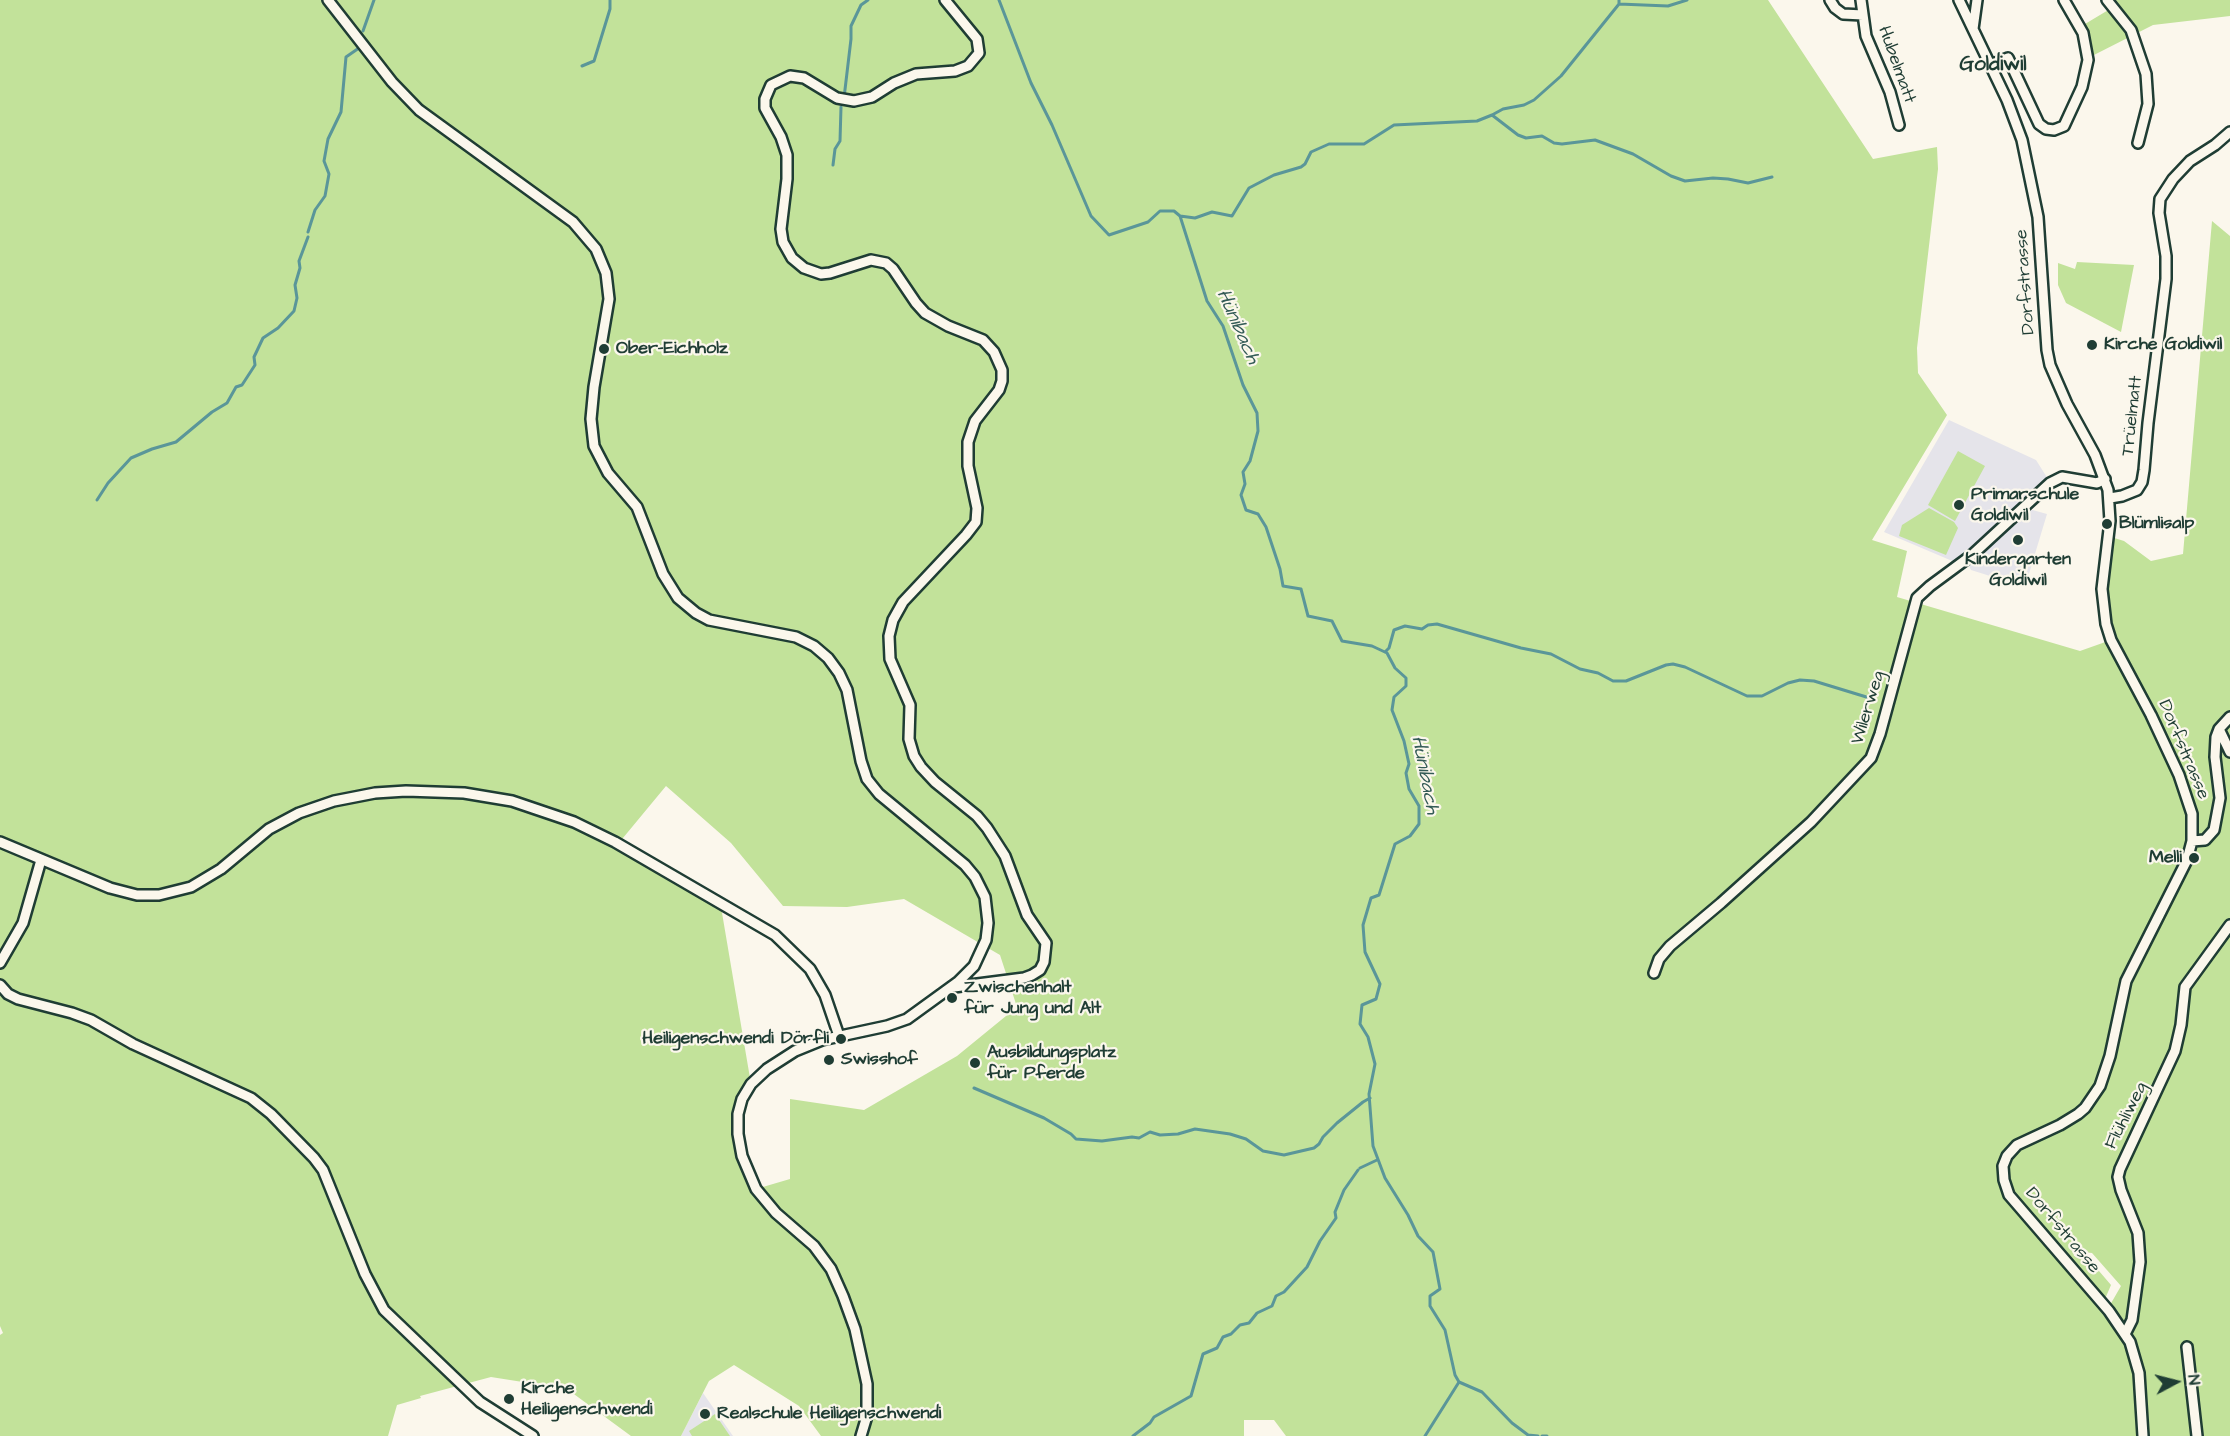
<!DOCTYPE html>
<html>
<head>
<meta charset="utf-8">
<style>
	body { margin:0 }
	#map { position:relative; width:2230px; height:1436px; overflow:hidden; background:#fbf7ec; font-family:"Architects Daughter",sans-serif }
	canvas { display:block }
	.north { position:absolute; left:2146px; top:1352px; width:60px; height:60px; -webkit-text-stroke:4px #fbf7ec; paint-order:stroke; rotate:83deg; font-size:16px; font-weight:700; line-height:24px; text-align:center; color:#1f3d34 }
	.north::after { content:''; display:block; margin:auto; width:21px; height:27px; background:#1f3d34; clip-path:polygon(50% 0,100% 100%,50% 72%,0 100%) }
</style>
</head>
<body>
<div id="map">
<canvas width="2230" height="1436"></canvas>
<div class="north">N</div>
</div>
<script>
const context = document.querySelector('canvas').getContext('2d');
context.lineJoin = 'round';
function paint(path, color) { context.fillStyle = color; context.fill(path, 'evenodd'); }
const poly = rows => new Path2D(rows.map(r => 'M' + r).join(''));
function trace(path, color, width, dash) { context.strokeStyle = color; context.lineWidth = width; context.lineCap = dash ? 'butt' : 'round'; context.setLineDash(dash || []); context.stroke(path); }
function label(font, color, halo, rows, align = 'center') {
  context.font = font + ' "Architects Daughter",sans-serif'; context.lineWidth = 4.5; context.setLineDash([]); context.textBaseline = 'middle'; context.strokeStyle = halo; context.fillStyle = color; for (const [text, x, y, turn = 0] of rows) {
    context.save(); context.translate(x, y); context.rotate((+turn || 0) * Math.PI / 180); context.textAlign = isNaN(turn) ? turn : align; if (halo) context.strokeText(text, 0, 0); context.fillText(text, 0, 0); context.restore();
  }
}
paint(poly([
	[1949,420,2036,460,2048,479,1957,563,1884,532],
	[2029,509,2047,514,2025,587,1971,570,1969,566],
	[703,1393,733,1436,681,1436]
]), '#e5e4ea');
paint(poly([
	[0,0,1768,0,1873,159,1937,147,1938,169,1917,348,1918,373,1947,415,1872,540,1907,551,1897,597,2080,651,2111,640,2103,608,2108,536,2124,541,2151,561,2183,554,2212,221,2230,236,2230,1436,1286,1436,1274,1420,1244,1420,1244,1436,821,1436,799,1406,734,1365,709,1381,681,1436,631,1436,567,1389,491,1377,420,1396,421,1398,397,1405,388,1436,0,1436,0,1335,3,1333,0,1326],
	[666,786,731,843,783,906,847,907,904,899,1000,955,1017,1007,957,1056,864,1110,790,1099,790,1179,756,1189,738,1134,746,1091,751,1084,720,901,618,844],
	[2073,1251,2092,1253,2121,1286,2110,1305,2105,1299,2111,1285,2087,1257,2074,1256],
	[2108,0,2230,0,2230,16,2153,25,2092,56,2085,24,2110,9],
	[2077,262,2134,265,2121,332,2066,303,2058,285,2058,263,2075,269],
	[1958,451,1985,466,1955,521,1928,505],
	[1929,508,1954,522,1958,528,1946,555,1899,536,1902,525],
	[715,1414,730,1436,692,1436,689,1431]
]), '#c2e29a');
trace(poly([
	[999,0,1031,83,1052,125,1091,216,1109,235,1148,222,1160,211,1174,211,1180,216,1207,301,1223,326,1243,385,1257,413,1258,431,1250,461,1243,472,1245,484,1241,495,1246,510,1258,514,1266,527,1280,569,1283,586,1301,589,1308,616,1332,621,1342,641,1372,646,1387,653,1395,668,1406,678,1406,686,1394,697,1392,710,1404,741,1409,764,1406,773,1409,789,1419,806,1419,824,1410,836,1395,844,1379,895,1371,898,1363,925,1365,952,1380,984,1376,999,1362,1005,1360,1024,1368,1037,1375,1064,1369,1094,1373,1146,1385,1178,1408,1215,1418,1236,1433,1252,1440,1289,1430,1296,1430,1306,1445,1330,1455,1375,1459,1382,1482,1392,1512,1423,1528,1435,1538,1436],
	[1619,4,1668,6,1687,0],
	[363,31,374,0],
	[582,66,594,61,610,9,610,0],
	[844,98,851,39,851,26,861,5,868,0],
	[1492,115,1503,109,1524,105,1534,100,1561,76,1619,4,1619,0],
	[833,165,835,149,840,141,841,107],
	[1180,216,1195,218,1212,212,1232,216,1249,188,1274,175,1301,167,1305,164,1311,152,1329,144,1364,144,1394,125,1477,121,1492,115,1518,135,1526,138,1542,136,1554,143,1562,144,1595,140,1633,154,1671,176,1685,181,1713,178,1728,179,1748,183,1772,177],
	[308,232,315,210,325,196,329,174,324,161,328,139,341,112,346,57,359,48],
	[97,500,108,483,131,458,152,449,176,442,212,412,227,403,236,387,242,385,255,365,254,357,263,338,278,328,294,311,297,298,295,285,300,268,299,261,308,237],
	[1385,652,1389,648,1394,630,1405,626,1422,629,1428,625,1437,624,1521,648,1551,654,1580,669,1598,673,1613,681,1626,681,1666,665,1673,664,1685,667,1747,696,1762,696,1788,683,1800,680,1814,681,1873,699],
	[974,1088,1044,1118,1071,1134,1076,1139,1102,1141,1132,1137,1139,1138,1150,1132,1160,1135,1178,1134,1195,1129,1230,1134,1246,1139,1263,1151,1284,1155,1314,1148,1319,1144,1323,1137,1337,1123,1363,1102,1370,1098],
	[1360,1168,1377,1160],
	[1133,1436,1150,1423,1154,1417,1191,1396,1203,1354,1217,1348,1223,1337,1231,1334,1240,1325,1249,1323,1257,1313,1272,1306,1276,1296,1284,1292,1307,1267,1320,1241,1336,1218,1335,1212,1344,1190,1358,1170],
	[1425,1436,1459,1382],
	[1542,1436,1547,1436]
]), '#5a9699', 3);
const minor = poly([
	[328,0,392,82,419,110,573,222,596,249,606,273,609,299,594,387,591,419,594,446,608,473,637,507,663,574,678,598,696,613,709,620,796,637,814,646,828,658,839,673,847,690,861,761,867,779,879,794,965,865,975,877,985,897,988,923,986,940,974,966,958,982,907,1019,887,1026,822,1040,795,1051,767,1069,751,1084,742,1099,738,1114,738,1134,742,1156,756,1189,776,1213,814,1246,831,1269,843,1296,855,1329,867,1384,867,1416,861,1436],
	[945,0,977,39,979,53,968,66,955,71,916,74,894,83,872,97,854,101,837,98,804,78,790,76,771,85,765,99,765,108,781,137,787,155,787,179,781,229,783,242,792,258,804,268,821,274,830,273,871,260,886,263,893,269,916,303,925,313,948,326,983,340,994,352,1002,370,1002,381,999,390,975,421,968,442,968,466,977,508,976,522,966,535,903,602,893,620,889,636,890,659,910,705,909,739,914,756,921,767,935,782,977,816,987,828,1005,856,1027,915,1046,943,1044,962,1040,970,1032,975,1024,978,954,987],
	[1830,0,1835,8,1843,14,1863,15],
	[1861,0,1866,36,1890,92,1899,125],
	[1959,0,2007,100,2022,140,2038,217,2047,350,2050,365,2067,404,2095,455,2108,490,2110,521,2102,589,2106,624,2111,640,2151,715,2179,775,2192,814,2192,841,2187,860,2126,981,2110,1056,2100,1086,2085,1108,2078,1114,2060,1125,2017,1145,2007,1156,2003,1166,2004,1180,2009,1195,2109,1311,2130,1342,2139,1373,2143,1436],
	[2107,0,2131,30,2146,74,2148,104,2138,143],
	[1973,29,1977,0],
	[1991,65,2008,58,2039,124,2046,129,2054,130,2064,126,2082,87,2088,60,2083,33,2064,0],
	[2110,498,2122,496,2137,490,2142,482,2144,470,2148,423,2166,279,2166,256,2159,213,2160,199,2173,179,2190,161,2215,145,2230,132],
	[2219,729,2230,752],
	[2192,841,2205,840,2214,830,2220,798,2215,757,2216,737,2219,729,2230,717],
	[0,842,110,888,137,895,159,895,191,887,221,869,269,829,299,813,334,801,375,793,406,791,464,793,512,801,574,822,615,842,775,935,810,969,825,995,839,1036],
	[0,963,23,923,41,860],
	[1654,973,1659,959,1670,946,1721,903,1811,822,1871,758,1880,734,1917,598,1930,586,1972,555,2050,483,2062,477,2097,483,2105,479],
	[0,985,8,994,18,999,72,1013,91,1020,133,1044,251,1098,271,1114,314,1158,323,1170,365,1274,384,1310,480,1402,533,1436],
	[2125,1334,2132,1320,2140,1262,2138,1233,2121,1190,2118,1177,2120,1169,2175,1051,2181,1025,2185,987,2230,925],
	[2187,1347,2197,1436]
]);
trace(minor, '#1f3d34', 14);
trace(minor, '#fbf7ec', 9);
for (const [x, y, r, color] of [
	[2092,345,6,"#1f3d34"],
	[604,349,6,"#1f3d34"],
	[1959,505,6,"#1f3d34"],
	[2107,524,6,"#1f3d34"],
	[2018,540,6,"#1f3d34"],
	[2194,858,6,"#1f3d34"],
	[952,998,6,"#1f3d34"],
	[841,1039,6,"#1f3d34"],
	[829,1060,6,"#1f3d34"],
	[975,1063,6,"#1f3d34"],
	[509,1399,6,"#1f3d34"],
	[705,1414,6,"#1f3d34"]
]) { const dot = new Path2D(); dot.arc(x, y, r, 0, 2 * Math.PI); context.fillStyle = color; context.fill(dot); trace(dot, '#fbf7ec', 2); }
label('18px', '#1f3d34', '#fbf7ec', [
	["Hubelmatt",1896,65,70],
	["Dorfstrasse",2026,282,-94],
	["Trüelmatt",2133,416,-84],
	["Wilerweg",1869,708,-73],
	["Dorfstrasse",2183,750,67],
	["Flühliweg",2127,1116,-63],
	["Dorfstrasse",2062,1231,50]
]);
label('bold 18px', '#1f3d34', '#fbf7ec', [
	["Kirche Goldiwil",2104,345],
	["Ober-Eichholz",616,349],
	["Primarschule",1971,495],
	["Goldiwil",1971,516],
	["Blümlisalp",2119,524],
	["Kindergarten",2018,560,"center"],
	["Goldiwil",2018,581,"center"],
	["Melli",2182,858,"right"],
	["Zwischenhalt",964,988],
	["für Jung und Alt",964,1009],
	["Heiligenschwendi Dörfli",829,1039,"right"],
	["Ausbildungsplatz",987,1053],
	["für Pferde",987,1074],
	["Swisshof",841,1060],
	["Kirche",521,1389],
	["Heiligenschwendi",521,1410],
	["Realschule Heiligenschwendi",717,1414]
], 'left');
label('italic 20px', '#335b56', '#fbf7ec', [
	["Hünibach",1237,327,66],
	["Hünibach",1424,775,79]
]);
label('bold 21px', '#1f3d34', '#fbf7ec', [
	["Goldiwil",1993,66]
]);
</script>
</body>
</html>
